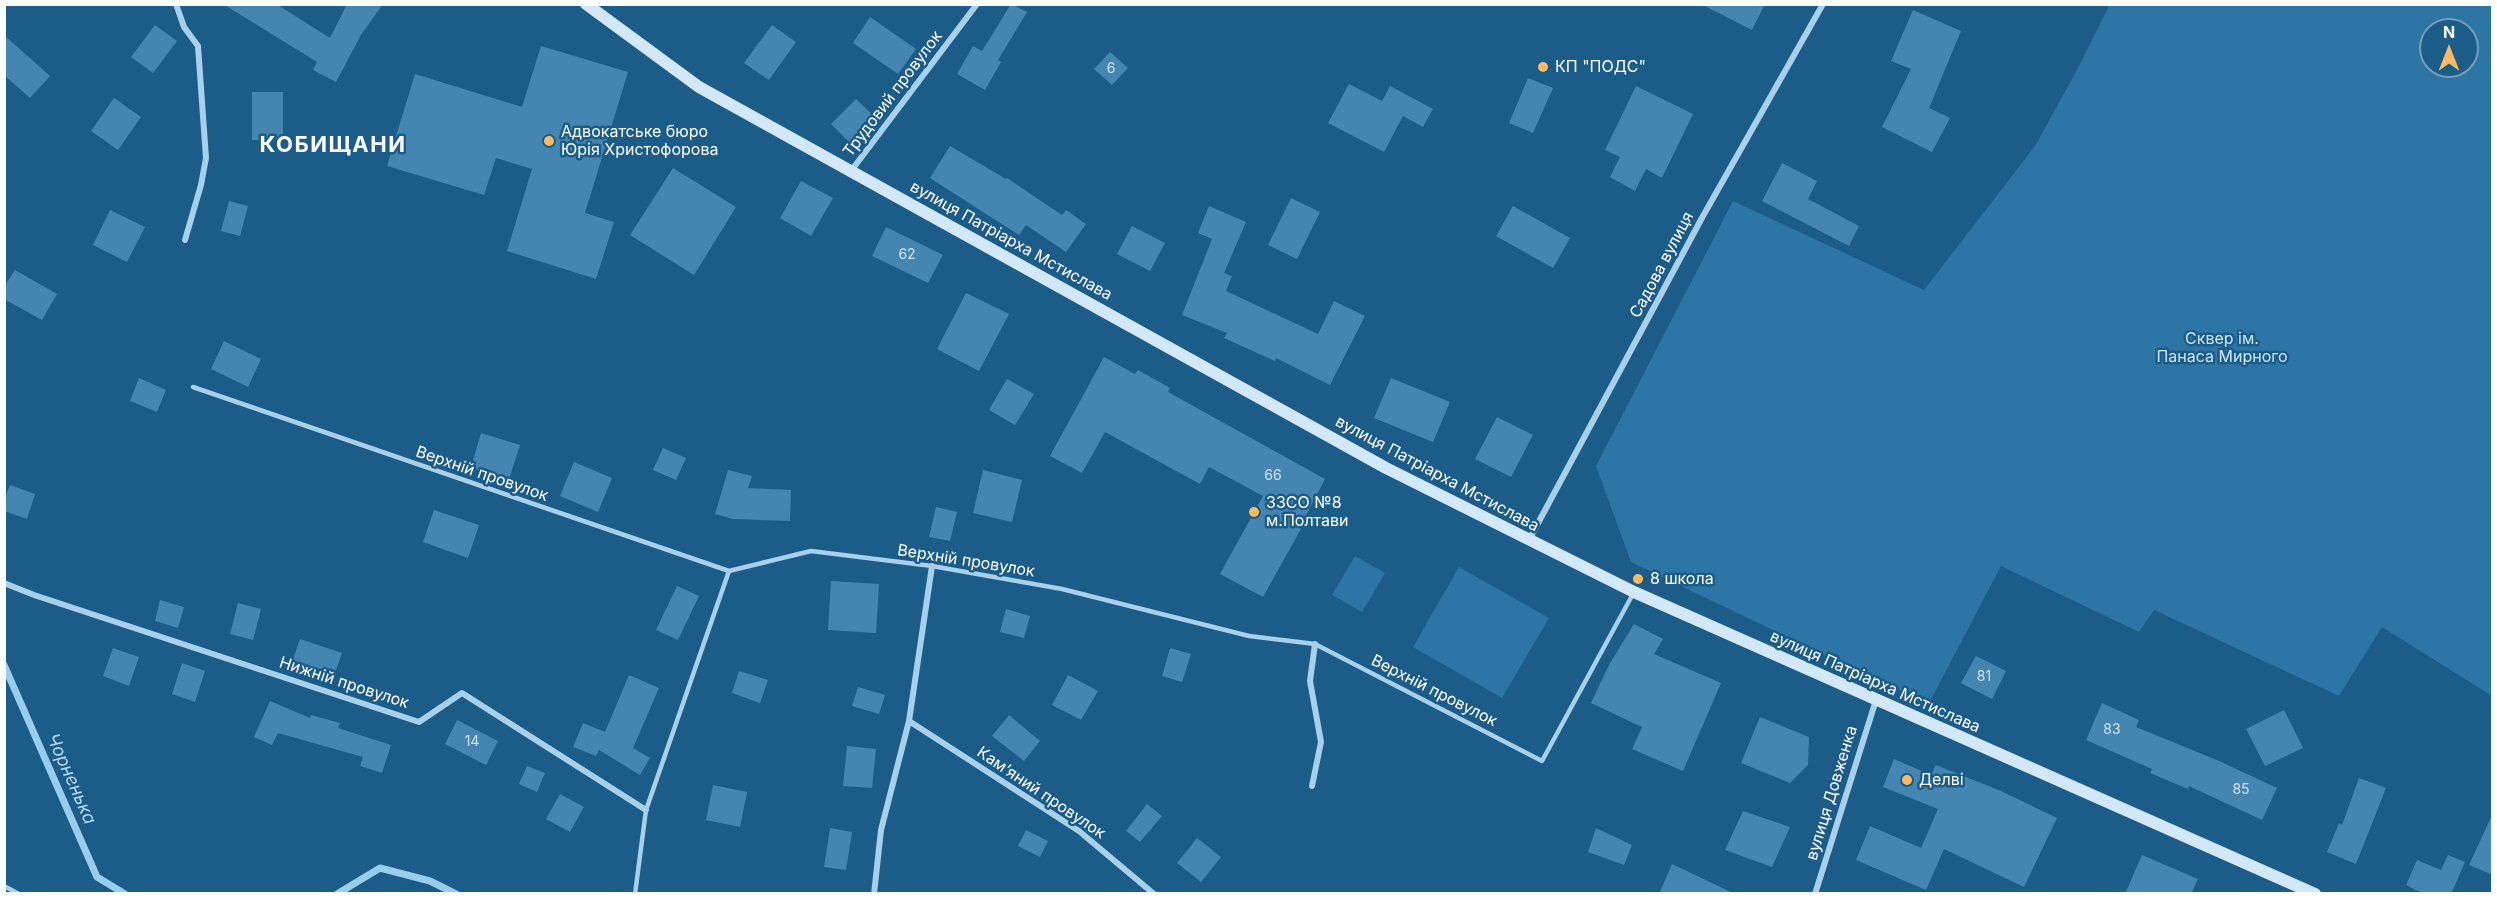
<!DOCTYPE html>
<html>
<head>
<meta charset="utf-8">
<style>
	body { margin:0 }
	#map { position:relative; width:2497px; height:898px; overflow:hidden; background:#1c5c88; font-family:Inter,sans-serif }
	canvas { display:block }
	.frame { position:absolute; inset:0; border:6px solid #fff; pointer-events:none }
	.north { position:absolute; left:2419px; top:18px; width:60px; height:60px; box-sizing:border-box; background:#1c5c88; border:2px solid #779db8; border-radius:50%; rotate:0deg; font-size:16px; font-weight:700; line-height:24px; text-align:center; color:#fff }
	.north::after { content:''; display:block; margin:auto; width:21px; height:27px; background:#fcb963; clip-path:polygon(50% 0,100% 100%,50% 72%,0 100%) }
</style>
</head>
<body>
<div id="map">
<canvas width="2497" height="898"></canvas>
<div class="frame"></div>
<div class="north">N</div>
</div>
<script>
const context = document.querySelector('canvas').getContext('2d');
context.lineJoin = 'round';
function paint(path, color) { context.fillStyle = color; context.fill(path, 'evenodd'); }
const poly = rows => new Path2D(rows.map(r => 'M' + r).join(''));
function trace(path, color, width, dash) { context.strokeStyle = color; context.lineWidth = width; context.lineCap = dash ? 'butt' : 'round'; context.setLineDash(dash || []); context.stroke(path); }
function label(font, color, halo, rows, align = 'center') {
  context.font = font + ' Inter,sans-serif'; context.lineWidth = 5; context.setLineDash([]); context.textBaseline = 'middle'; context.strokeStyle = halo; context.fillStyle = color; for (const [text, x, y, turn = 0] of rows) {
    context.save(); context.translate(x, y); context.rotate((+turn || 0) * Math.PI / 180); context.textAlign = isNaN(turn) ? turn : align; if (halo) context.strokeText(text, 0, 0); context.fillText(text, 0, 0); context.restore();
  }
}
paint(poly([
	[2110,4,2492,5,2492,696,2382,627,2339,696,2154,610,2139,632,2001,566,1927,707,1900,691,1631,562,1596,466,1733,201,1924,290,2035,146,2077,70],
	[2431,30,2467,30,2467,66,2431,66],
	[1355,556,1385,573,1362,612,1332,595],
	[1459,567,1549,618,1502,698,1413,647]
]), '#2c75a5');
trace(poly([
	[4,665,97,877,125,894],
	[337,894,380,868,430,881,456,894]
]), '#99cdee', 7);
paint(poly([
	[223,4,276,4,330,38,347,4,383,4,361,35,336,82,313,70,317,62],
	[1011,4,1027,12,998,60,1001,62,985,90,957,74,973,46,982,51],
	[1701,4,1765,4,1752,30],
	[1913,10,1961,31,1929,108,1950,118,1932,152,1882,127,1911,69,1891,61],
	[870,17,916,49,898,74,853,43],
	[155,25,177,41,153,73,131,57],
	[772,25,796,42,769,80,744,63],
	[4,35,50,76,30,98,4,75],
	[541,46,628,72,585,213,614,222,596,279,507,251,532,169,496,158,484,195,387,166,415,74,522,107],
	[1110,52,1128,68,1112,85,1094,69],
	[1528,78,1553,88,1533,133,1509,123],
	[1349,84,1382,101,1390,86,1433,109,1423,127,1403,116,1384,152,1328,123],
	[1636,86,1693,114,1662,178,1646,169,1635,191,1610,177,1620,157,1605,150],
	[252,92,283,92,283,140,252,140],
	[114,98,141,117,118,150,91,131],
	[856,99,877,119,852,145,831,124],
	[950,146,1006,179,1007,178,1062,215,1066,210,1086,224,1066,252,1026,225,1019,235,930,178],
	[1782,163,1817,181,1808,199,1859,226,1849,246,1762,201],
	[673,168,736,207,694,275,630,235],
	[801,181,833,198,811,236,780,218],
	[1291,198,1320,212,1297,259,1268,245],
	[229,201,248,206,240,236,221,231],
	[1209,206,1246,222,1224,273,1232,276,1226,291,1318,334,1334,301,1365,316,1330,385,1276,358,1275,361,1224,338,1227,333,1182,315,1212,239,1198,233],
	[1513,206,1570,238,1553,268,1496,236],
	[110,210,145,227,127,262,93,245],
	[1132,226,1165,243,1150,271,1117,254],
	[886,227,943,255,928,283,872,256],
	[15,270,57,294,42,320,4,299,4,287],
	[966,293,1009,314,979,371,937,349],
	[224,341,261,359,248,387,211,369],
	[1104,357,1135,374,1138,370,1170,388,1168,392,1325,479,1304,519,1306,520,1263,597,1220,574,1263,496,1209,467,1200,484,1105,432,1082,473,1050,456],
	[139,378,166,390,157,412,130,401],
	[1391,378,1450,402,1433,442,1374,418],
	[1007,379,1034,394,1015,425,989,410],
	[1497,417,1533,435,1511,477,1475,459],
	[481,433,520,445,509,479,471,467],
	[663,448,686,458,676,480,653,470],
	[574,462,612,478,598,512,560,496],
	[728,470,752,476,748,488,791,490,790,521,733,519,715,514],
	[983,470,1022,480,1012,522,973,513],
	[10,485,35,494,27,519,4,511,4,500],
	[936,507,957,512,950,541,929,537],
	[434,510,479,525,468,558,423,542],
	[831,581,879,584,876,633,828,630],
	[677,586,699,596,678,640,656,630],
	[160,600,184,607,178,628,155,621],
	[238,603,261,609,253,640,230,634],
	[1006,609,1030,616,1024,638,1000,632],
	[1634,624,1663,639,1654,654,1721,683,1683,771,1632,749,1642,727,1591,703,1609,665],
	[300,639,342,653,333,679,291,665],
	[113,648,139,657,129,686,103,676],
	[1170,648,1191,654,1182,682,1162,676],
	[1976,656,2006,671,1992,699,1961,683],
	[182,663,205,671,195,702,172,694],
	[739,671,768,680,760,703,732,693],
	[629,675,659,688,633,748,650,758,640,775,599,750,596,756,573,747,583,723,605,732],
	[1068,675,1098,691,1081,720,1052,705],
	[858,687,885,695,879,714,852,706],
	[270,701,310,718,311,715,340,723,338,728,391,745,382,773,360,766,363,757,278,733,272,745,254,737],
	[2102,703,2139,720,2136,727,2219,761,2277,788,2262,820,2189,786,2188,789,2150,773,2152,769,2086,740],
	[2284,710,2303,748,2265,766,2246,729],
	[1009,715,1040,741,1024,761,992,736],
	[1760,717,1809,737,1808,765,1790,783,1741,763],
	[457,720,498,741,486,765,445,744],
	[847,746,876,749,872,788,843,786],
	[1894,759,1931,775,1936,765,2001,791,2057,818,2024,887,1944,849,1926,890,1856,860,1870,826,1921,848,1938,809,1883,787],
	[527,766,545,773,537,792,519,784],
	[2359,778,2386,788,2356,864,2327,852,2339,823,2342,825],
	[713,785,747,792,740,827,706,820],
	[560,794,584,807,570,832,546,819],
	[1147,804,1162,816,1140,842,1126,831],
	[1743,811,1790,827,1772,867,1725,850],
	[2493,813,2493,875,2469,865],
	[830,828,852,832,846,870,824,867],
	[1596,828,1632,845,1624,865,1588,852],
	[1026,830,1048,841,1040,857,1018,846],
	[1197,838,1221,857,1201,882,1177,863],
	[2142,855,2198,879,2191,894,2125,894],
	[2448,855,2465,862,2451,894,2424,894,2406,885,2417,860,2441,870],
	[1672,864,1735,894,1659,894]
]), '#4486b1');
trace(poly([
	[193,387,729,571,811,551,932,566,1062,589,1249,636,1315,644,1542,761,1634,592],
	[4,886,19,894],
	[635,894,646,810,729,571]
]), '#a6d0ec', 4.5);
trace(poly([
	[176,4,184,27,198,46,206,158,201,185,185,240],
	[851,171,977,4],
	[1529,540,1703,216,1823,4],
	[4,583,34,595,419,722,462,693,646,810],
	[909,721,1079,831,1154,894],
	[1312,786,1321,742,1310,681,1315,644],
	[874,894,881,830,909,721,932,566],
	[1815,894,1876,700]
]), '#a6d0ec', 6);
trace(poly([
	[586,4,699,87,1386,468,1634,592,2315,894]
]), '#d2e8f9', 12);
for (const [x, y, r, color] of [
	[1543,67,6,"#fcb963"],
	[549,141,6,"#fcb963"],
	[1254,512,6,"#fcb963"],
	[1638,579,6,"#fcb963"],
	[1907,780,6,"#fcb963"]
]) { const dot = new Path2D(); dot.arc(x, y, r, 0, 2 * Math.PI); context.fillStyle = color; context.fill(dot); trace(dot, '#1c5c88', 2); }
label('14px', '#d0e1ec', null, [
	["6",1111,69],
	["62",907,255],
	["66",1273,476],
	["81",1984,677],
	["83",2112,730],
	["14",472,742],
	["85",2241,790]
]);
label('16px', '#fff', '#1c5c88', [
	["КП \"ПОДС\"",1555,67],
	["Адвокатське бюро",561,132],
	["Юрія Христофорова",561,150],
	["ЗЗСО №8",1266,503],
	["м.Полтави",1266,521],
	["8 школа",1650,579],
	["Делві",1919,780]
], 'left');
label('16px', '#fff', '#1c5c88', [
	["Трудовий провулок",893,94,-53],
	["вулиця Патріарха Мстислава",1011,241,29],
	["Садова вулиця",1662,265,-62],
	["Верхній провулок",482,474,19],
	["вулиця Патріарха Мстислава",1437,474,28],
	["Верхній провулок",966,561,9],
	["вулиця Патріарха Мстислава",1875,682,24],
	["Нижній провулок",344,683,18],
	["Верхній провулок",1434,691,27],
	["Камʼяний провулок",1041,793,34],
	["вулиця Довженка",1832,793,-73]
]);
label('16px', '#cbe6f9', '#1c5c88', [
	["Сквер ім.",2222,339],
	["Панаса Мирного",2222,357]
]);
label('italic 18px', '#b1d9f3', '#1c5c88', [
	["Чорненька",71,779,66]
]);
context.letterSpacing = '1.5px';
label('bold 22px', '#fff', '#1c5c88', [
	["КОБИЩАНИ",333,145]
]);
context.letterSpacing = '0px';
</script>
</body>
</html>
